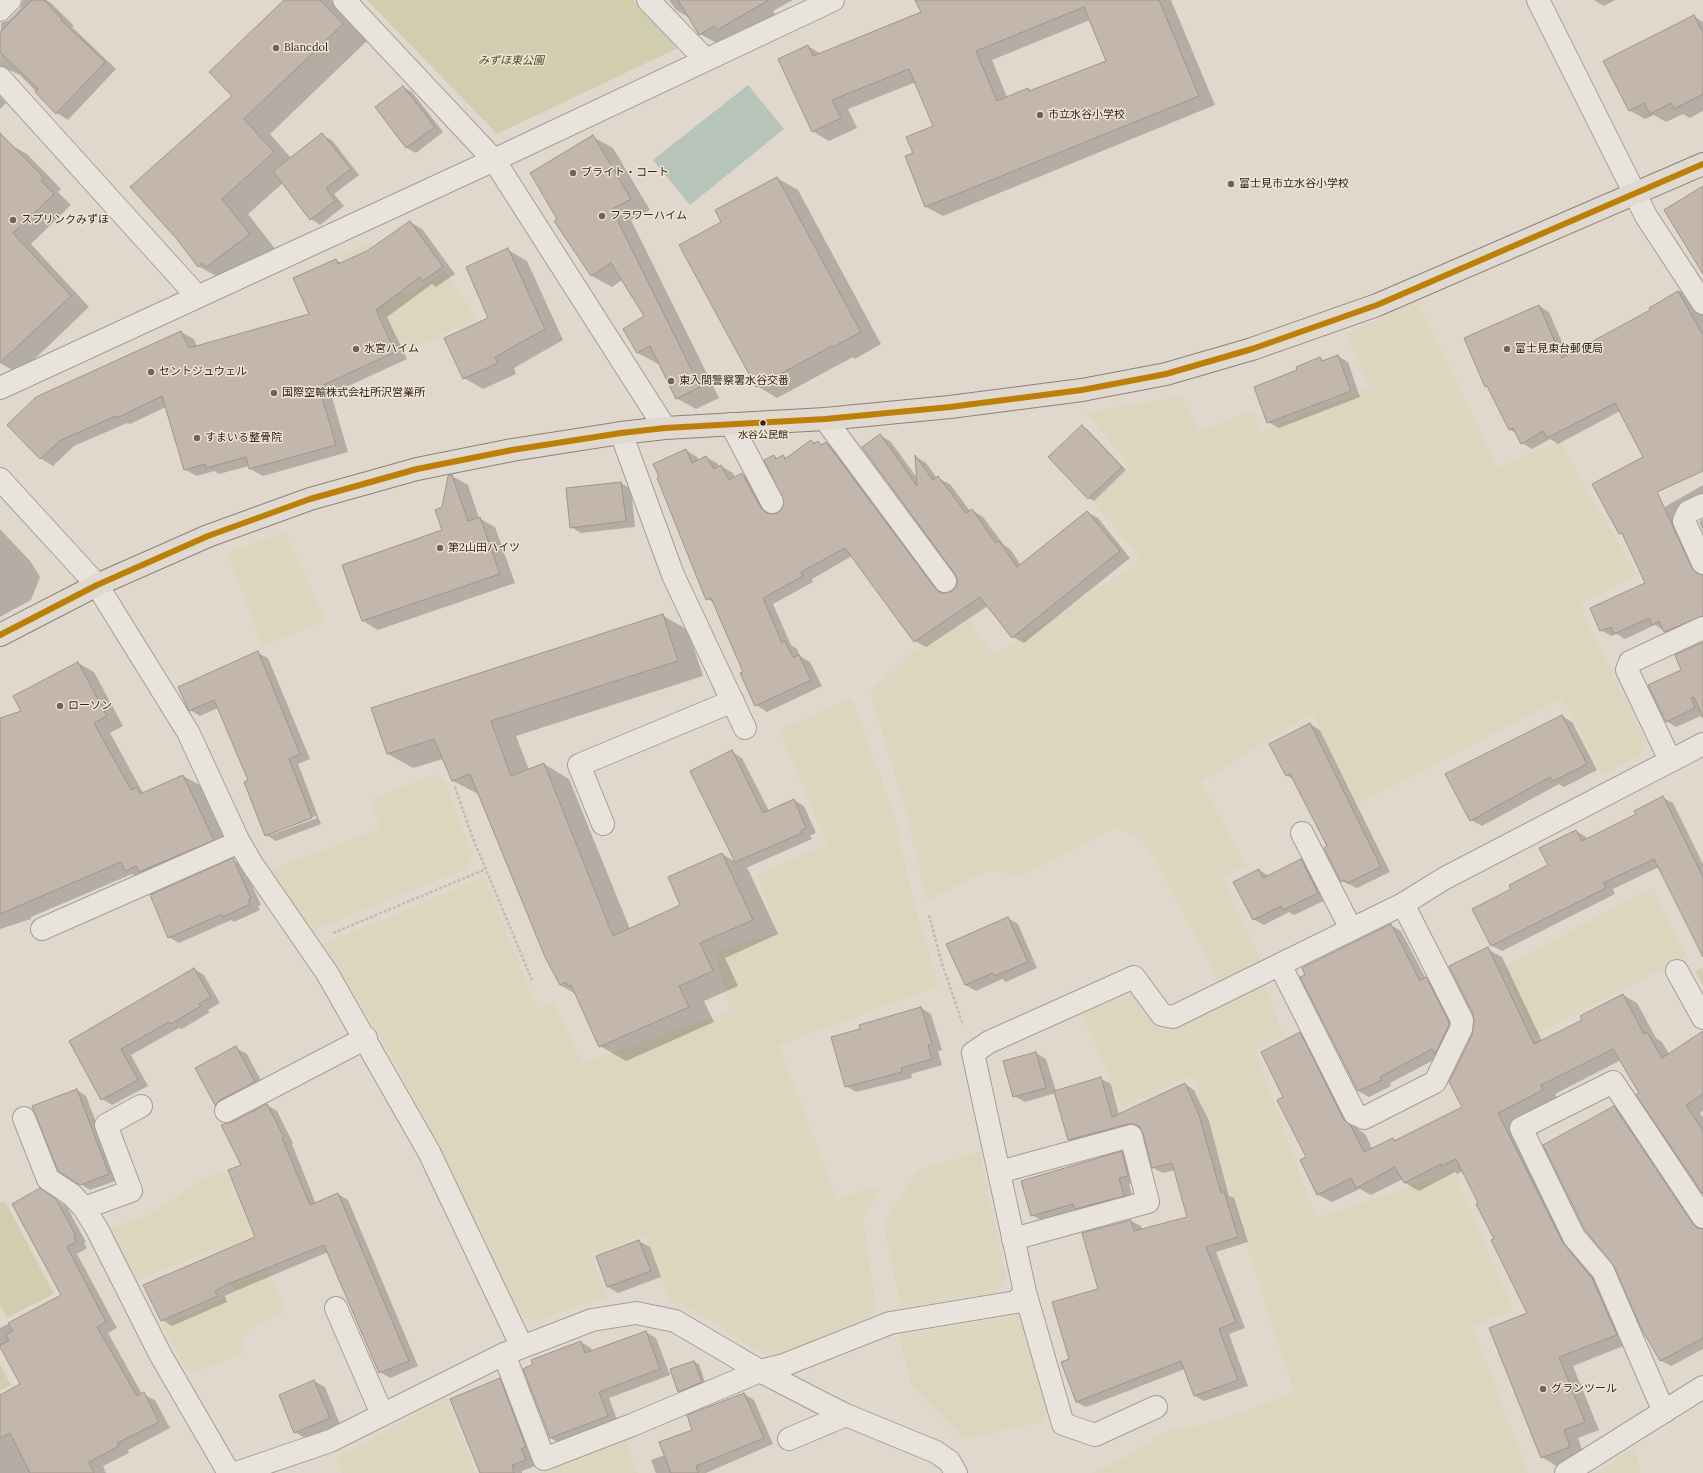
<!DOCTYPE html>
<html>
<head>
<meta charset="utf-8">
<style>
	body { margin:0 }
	canvas { display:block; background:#e0d8cc }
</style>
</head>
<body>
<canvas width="1703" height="1473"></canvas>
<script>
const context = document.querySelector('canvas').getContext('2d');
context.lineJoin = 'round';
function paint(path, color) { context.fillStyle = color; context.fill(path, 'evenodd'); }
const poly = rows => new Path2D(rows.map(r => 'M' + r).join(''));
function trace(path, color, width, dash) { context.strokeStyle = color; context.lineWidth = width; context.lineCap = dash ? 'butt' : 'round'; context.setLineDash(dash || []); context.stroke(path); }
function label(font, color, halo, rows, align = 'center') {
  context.font = font + ' Lora,"Noto Sans JP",serif'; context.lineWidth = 3; context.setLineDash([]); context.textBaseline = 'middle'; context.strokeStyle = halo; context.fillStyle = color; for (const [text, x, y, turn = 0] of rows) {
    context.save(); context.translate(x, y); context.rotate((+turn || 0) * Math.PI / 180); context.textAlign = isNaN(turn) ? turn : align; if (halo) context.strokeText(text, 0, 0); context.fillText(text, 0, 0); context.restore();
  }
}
paint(poly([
	[370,241,406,296,445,271,478,319,403,352,341,256],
	[1417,301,1498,467,1559,441,1637,574,1579,604,1647,743,1641,755,1603,775,1562,698,1358,804,1312,713,1201,782,1246,865,1222,877,1262,962,1217,985,1209,962,1154,857,1138,838,1116,827,1023,875,988,870,927,901,904,806,870,692,910,654,968,620,994,656,1142,560,1093,502,1130,466,1086,413,1181,396,1199,431,1252,411,1262,431,1370,388,1345,334],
	[285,532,326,620,262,647,228,553],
	[852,698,894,813,914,903,939,986,779,1045,837,1199,877,1187,880,1190,863,1219,876,1306,869,1317,780,1354,759,1352,688,1307,670,1301,644,1235,591,1255,607,1297,571,1308,539,1322,518,1316,440,1149,384,1043,323,944,485,877,537,1008,554,1002,582,1063,731,1011,715,953,776,932,757,875,827,844,779,730],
	[435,774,445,782,473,856,466,868,310,932,266,872,381,828,370,800],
	[1652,887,1687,956,1535,1035,1503,968],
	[1263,980,1284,1036,1255,1050,1316,1218,1454,1172,1513,1309,1473,1327,1528,1473,1092,1473,1124,1459,1165,1432,1218,1421,1294,1393,1193,1075,1122,1107,1082,1013,1135,993,1159,1030],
	[980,1151,1006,1279,997,1292,901,1308,883,1222,918,1171],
	[225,1170,286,1311,257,1325,240,1339,246,1351,191,1375,162,1326,235,1293,216,1248,137,1281,129,1275,106,1229,151,1214,201,1180],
	[1019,1315,1024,1317,1049,1405,1042,1422,965,1439,912,1386,898,1335],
	[446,1397,476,1473,342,1473,336,1459],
	[626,1441,638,1473,541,1473],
	[1635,1448,1640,1473,1594,1473]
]), '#ded5be');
paint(poly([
	[367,0,633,0,678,48,497,134],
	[1703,968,1703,986,1695,971],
	[5,1201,54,1294,6,1318,0,1304,0,1203],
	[0,1364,11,1385,0,1391]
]), '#d1ceb0');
paint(poly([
	[748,85,784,129,690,205,653,160]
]), '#b7c4ba');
paint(poly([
	[23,0,46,0,50,2,74,26,72,27,116,69,68,120,57,113,20,75,0,66,1,23,9,20,20,9],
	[285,0,331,0,369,39,270,134,291,158,322,135,332,140,359,175,334,194,344,206,320,225,311,219,283,183,248,214,276,250,225,281,198,266,234,96],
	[669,0,793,0,773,11,777,18,720,45,700,34,690,18,676,10],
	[917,0,1171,0,1215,105,943,216,926,207,914,153,934,127,916,82,848,109,857,128,829,141,812,131,808,46,821,54,922,13],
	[1090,20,1107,62,1032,91,1028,89,1007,97,992,60],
	[1594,0,1615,0,1604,6],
	[1694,16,1703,22,1703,111,1690,118,1683,114,1666,122,1654,115,1645,119,1629,110],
	[403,87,412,92,443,132,416,153,407,148,376,107],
	[0,96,6,103,0,109],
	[0,135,9,144,27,154,61,189,58,192,71,205,31,244,89,307,19,374,0,363],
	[593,137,613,148,650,210,631,220,719,398,696,409,676,398,659,363,658,364,638,353,624,330,645,317,622,280,612,287,592,276,555,221,559,219],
	[777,178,798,190,881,344,855,359,853,357,777,398,757,386,723,223],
	[410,222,422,229,455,274,436,287,432,284,387,317,407,359,331,394,348,452,263,476,250,469,249,466,219,474,214,471,197,476,184,469,166,407,130,424,127,423,74,446,53,466,40,458,8,425,181,332,194,339,197,347,310,314,336,260,342,263,368,252],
	[508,250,527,261,563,340,514,368,516,374,483,389,464,378,489,318],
	[1680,291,1690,297,1703,315,1703,445,1620,411,1558,444,1550,439,1532,449,1522,443,1517,433,1510,430,1489,388,1486,386,1539,306,1549,312,1568,356,1652,311,1650,308],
	[1338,356,1348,362,1360,397,1279,428,1268,422,1299,371,1320,358,1325,361],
	[1082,426,1087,429,1126,470,1094,501,1089,498],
	[880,435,891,442,918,479,916,457,926,463,937,478,950,484,970,511,972,510,983,517,1004,545,1010,549,1021,565,1087,512,1098,518,1130,558,1024,643,1013,637,988,606,926,647,915,641,852,556,812,579,813,582,773,604,791,645,797,649,800,656,810,662,822,686,767,712,756,705,744,673,715,603,707,599,686,450,697,457,699,460,706,457,717,463,719,467,721,466,733,473,735,478,742,474,754,480,772,515,779,514,783,510,786,502,774,456,778,459,783,456,787,458,811,441,823,445,826,443,837,449,945,594,953,592,958,586,958,580],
	[452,476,468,485,479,518,495,527,515,583,378,630,363,621,344,565,443,531,442,508],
	[621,483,631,489,635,527,581,533,571,527],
	[1703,485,1703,501,1682,532,1703,575,1703,593,1692,598,1703,621,1675,637,1655,625,1625,639,1617,634,1611,636,1601,630,1646,584,1625,536,1619,533],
	[1703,519,1703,531,1699,522],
	[0,529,31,562,40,577,31,600,0,617],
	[662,615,688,630,703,676,516,736,529,770,544,764,569,779,630,929,682,906,722,854,736,862,691,772,732,752,742,758,769,811,794,800,804,806,816,833,810,836,812,839,746,868,748,869,778,934,725,958,738,986,704,1001,714,1022,626,1061,600,1046,576,994,560,985,480,795,453,781,443,759,413,768,388,754],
	[1703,643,1703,715,1676,727,1666,721,1683,671],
	[258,653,268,658,310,759,298,764,321,824,276,841,266,835,250,781,218,708,200,716,190,710],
	[316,816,317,818,271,835,271,833],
	[78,663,94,672,123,726,110,733,142,791,145,793,183,776,200,785,229,849,142,880,132,874,31,917,31,919,0,929,0,719,23,712],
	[1562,716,1572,722,1597,770,1564,787,1559,784,1482,826,1471,820,1446,774],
	[1310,724,1320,730,1390,872,1357,888,1342,881,1328,847,1293,779,1286,775],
	[1663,798,1673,803,1703,864,1703,941,1659,867,1613,889,1615,894,1502,951,1492,946,1513,890,1549,865,1576,831,1586,837,1587,840,1637,815],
	[233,860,243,866,261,905,258,906,260,910,234,922,231,920,179,943,169,937],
	[1301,860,1312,866,1328,899,1294,915,1289,912,1264,925,1253,919,1259,870,1269,876],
	[1008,918,1018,924,1037,968,1006,982,1002,979,976,991,965,985],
	[1391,925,1401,931,1426,979,1437,985,1459,1029,1441,1056,1390,1083,1391,1086,1369,1097,1358,1091],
	[1487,949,1502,957,1542,1041,1584,1020,1623,995,1637,1003,1656,1038,1662,1042,1669,1054,1703,1042,1703,1111,1700,1113,1703,1117,1703,1194,1621,1060,1555,1094,1557,1098,1512,1122,1577,1252,1607,1287,1631,1343,1573,1366,1599,1430,1578,1438,1584,1455,1556,1466,1542,1457,1528,1313,1480,1203,1463,1171,1457,1174,1455,1172,1419,1191,1405,1183,1403,1179,1371,1195,1360,1189,1332,1202,1317,1194,1308,1158,1285,1097,1300,1034,1314,1042,1358,1129,1366,1135,1372,1149,1393,1139,1396,1141,1463,1108],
	[194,969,204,975,220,1003,208,1010,210,1012,182,1029,179,1028,131,1055,148,1086,112,1105,102,1099,71,1041],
	[921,1008,931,1014,942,1050,938,1051,942,1065,911,1074,912,1078,856,1092,846,1086,861,1029],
	[236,1048,247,1054,265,1088,226,1110,216,1104,197,1068],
	[1036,1053,1046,1059,1056,1091,1101,1079,1111,1084,1119,1115,1185,1084,1194,1090,1209,1121,1229,1196,1234,1198,1248,1242,1216,1252,1245,1328,1229,1334,1248,1386,1204,1401,1195,1396,1185,1369,1086,1407,1076,1402,1070,1359,1099,1289,1131,1221,1141,1226,1142,1230,1188,1217,1175,1170,1163,1173,1153,1168,1142,1129,1079,1145,1069,1140,1056,1093,1025,1102,1014,1096],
	[77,1090,86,1096,118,1180,90,1190,80,1184],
	[267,1105,277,1111,293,1143,292,1144,316,1204,338,1194,348,1200,418,1366,390,1378,380,1372,328,1252,238,1290,225,1296,227,1302,172,1326,162,1320,257,1238,232,1123],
	[1614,1107,1624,1113,1703,1230,1703,1349,1671,1366,1660,1360],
	[1122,1152,1132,1158,1138,1181,1129,1184,1134,1201,1042,1221,1032,1215],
	[51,1196,67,1207,86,1242,84,1243,87,1248,77,1254,117,1328,108,1333,142,1394,155,1400,170,1428,128,1450,129,1453,103,1466,106,1473,0,1473,0,1396,21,1385,0,1345,0,1328,62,1295],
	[639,1241,650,1247,661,1277,618,1293,608,1287],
	[646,1332,656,1338,670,1375,609,1398,618,1422,561,1444,550,1438,581,1342,591,1348,592,1352],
	[694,1362,699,1364,706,1385,684,1394,679,1391,671,1370],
	[500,1379,510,1385,535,1466,522,1471,522,1473,481,1473],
	[314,1381,325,1387,340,1424,305,1438,295,1432],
	[744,1394,754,1400,773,1444,706,1473,656,1473,651,1460,665,1455,694,1431]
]), '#0003');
const building = poly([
	[32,0,44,0,62,19,61,20,105,62,56,114,35,92,38,89,0,52,0,32,32,0],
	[284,0,320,0,343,24,244,119,274,152,222,199,250,234,206,267,202,263,198,267,176,238,130,187,232,96,209,72,284,0],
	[678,0,769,0,717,30,714,26,699,35,678,0],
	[915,0,1159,0,1199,96,925,207,905,156,913,153,906,137,933,126,909,69,832,100,841,118,812,132,778,59,808,45,813,56,921,12,915,0],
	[1084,7,1106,61,1029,91,1028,88,997,101,976,51,1084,7],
	[1694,15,1703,33,1703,94,1674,109,1671,103,1650,114,1644,103,1629,111,1603,61,1694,15],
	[403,86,435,127,406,148,375,107,403,86],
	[0,133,44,178,41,181,54,194,13,233,71,296,0,363,0,133],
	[322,133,351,169,326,188,335,201,310,220,273,171,322,133],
	[593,135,631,199,612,209,700,387,676,399,650,346,637,353,623,329,644,316,611,263,591,276,554,221,557,219,530,173,593,135],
	[777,177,861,332,833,347,832,346,756,387,679,245,721,222,715,210,777,177],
	[1703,186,1703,274,1664,210,1703,186],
	[410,221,443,267,423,281,420,277,376,310,395,352,319,387,336,445,249,469,246,457,206,468,205,464,184,470,162,396,117,418,116,416,61,440,40,459,7,425,36,397,181,331,189,348,309,314,293,278,336,259,338,264,367,251,410,221],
	[508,248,545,329,495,357,498,363,463,379,444,338,488,318,466,267,508,248],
	[1678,291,1703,335,1703,471,1657,492,1692,568,1696,573,1703,575,1703,616,1664,632,1659,621,1652,625,1649,618,1614,634,1611,627,1600,631,1590,608,1645,583,1622,533,1619,534,1592,484,1643,457,1615,403,1547,438,1543,431,1521,444,1513,428,1509,430,1487,386,1485,387,1464,338,1539,305,1562,358,1650,310,1649,308,1678,291],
	[1338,355,1351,391,1267,423,1254,387,1297,370,1296,367,1320,357,1322,361,1338,355],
	[1082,425,1122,467,1088,499,1048,457,1082,425],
	[880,434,917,486,915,455,933,480,938,476,966,513,972,509,996,543,999,541,1017,567,1087,511,1120,551,1012,638,980,597,914,642,845,548,801,572,803,576,763,598,782,643,785,641,793,657,799,655,811,680,755,706,740,673,743,672,711,598,706,600,657,478,659,477,653,464,686,449,692,463,706,456,714,469,721,465,729,480,742,473,761,508,766,513,772,514,778,513,782,509,784,502,764,460,774,455,776,459,783,455,785,459,811,440,814,444,818,441,821,445,826,442,935,588,940,593,946,593,952,591,957,586,957,579,955,574,862,447,880,434],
	[452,475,468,521,480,517,500,574,362,621,342,565,442,530,435,510,442,507,448,476,452,475],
	[621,482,626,521,570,528,566,488,621,482],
	[663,614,678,661,491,721,511,776,544,763,613,936,680,905,668,877,722,853,753,920,700,943,713,971,679,986,689,1007,599,1047,571,985,568,986,566,982,560,985,545,957,470,774,452,781,434,739,387,754,371,708,663,614],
	[1703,642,1703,718,1694,697,1691,698,1695,708,1666,722,1648,685,1681,670,1675,655,1703,642],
	[258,651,300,754,289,759,312,818,265,836,244,782,248,780,214,700,189,711,178,687,258,651],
	[78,662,107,716,94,723,131,790,137,787,140,794,183,775,214,840,139,872,136,866,125,871,121,862,0,914,0,718,21,711,13,696,78,662],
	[1562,715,1587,764,1553,781,1550,777,1470,821,1445,774,1562,715],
	[1310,723,1381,867,1347,883,1345,880,1341,882,1324,848,1327,846,1290,774,1286,776,1269,744,1310,723],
	[732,750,763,813,794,799,806,828,801,830,802,833,735,862,690,771,732,750],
	[1663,796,1703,877,1703,957,1654,859,1603,883,1606,888,1491,946,1472,909,1511,889,1509,885,1548,865,1539,848,1576,830,1582,841,1636,814,1634,811,1663,796],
	[233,858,251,899,248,900,250,904,223,917,222,914,168,938,150,895,233,858],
	[1301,859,1318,893,1283,910,1281,906,1253,920,1233,882,1259,869,1263,878,1301,859],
	[1008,917,1028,962,995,976,993,973,965,985,946,944,1008,917],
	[1391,924,1420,981,1426,977,1449,1022,1449,1025,1435,1054,1432,1049,1380,1077,1382,1080,1358,1091,1300,977,1305,975,1302,968,1391,924],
	[1488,947,1534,1044,1582,1020,1580,1016,1623,994,1644,1034,1647,1032,1662,1058,1703,1031,1703,1094,1686,1105,1703,1131,1703,1194,1636,1095,1639,1093,1613,1049,1541,1085,1543,1090,1498,1113,1563,1243,1592,1278,1617,1335,1559,1357,1585,1422,1564,1430,1570,1447,1541,1458,1489,1328,1527,1313,1491,1240,1494,1239,1476,1204,1478,1203,1456,1159,1442,1166,1441,1164,1404,1183,1395,1167,1356,1188,1351,1178,1317,1195,1300,1160,1306,1157,1277,1100,1283,1097,1261,1052,1300,1032,1344,1120,1351,1126,1364,1152,1393,1138,1394,1141,1462,1107,1449,1082,1472,1035,1474,1021,1473,1014,1449,966,1488,947],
	[194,968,211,997,199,1004,201,1006,171,1024,169,1022,121,1049,138,1080,101,1100,69,1041,194,968],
	[921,1007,932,1044,928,1045,932,1059,901,1068,902,1072,845,1087,831,1037,860,1029,859,1025,921,1007],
	[236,1046,255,1082,220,1100,215,1105,195,1068,236,1046],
	[1036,1052,1046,1088,1013,1097,1003,1061,1036,1052],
	[1101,1077,1112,1117,1185,1083,1199,1115,1221,1193,1224,1191,1238,1237,1206,1247,1236,1322,1219,1329,1238,1380,1194,1396,1181,1361,1076,1402,1061,1362,1069,1359,1052,1302,1098,1289,1082,1233,1131,1220,1134,1231,1187,1217,1172,1163,1152,1168,1143,1133,1140,1127,1134,1124,1128,1124,1068,1140,1054,1091,1101,1077],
	[77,1089,109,1174,80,1185,58,1171,32,1106,77,1089],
	[267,1104,284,1137,282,1138,310,1205,338,1193,409,1361,379,1373,324,1245,228,1284,215,1291,218,1296,161,1321,143,1285,255,1237,228,1170,241,1165,221,1125,232,1122,267,1104],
	[1614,1106,1693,1224,1697,1228,1703,1229,1703,1338,1660,1361,1640,1326,1614,1266,1585,1230,1543,1145,1614,1106],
	[1122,1151,1128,1176,1119,1178,1124,1196,1075,1209,1073,1204,1031,1216,1021,1181,1122,1151],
	[40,1188,56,1199,76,1236,74,1237,76,1242,67,1247,106,1322,97,1327,137,1396,144,1392,159,1422,117,1443,119,1446,89,1462,94,1473,30,1473,10,1433,0,1438,0,1395,20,1384,0,1347,0,1345,9,1341,6,1335,13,1331,8,1323,61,1295,12,1204,40,1188],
	[639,1240,651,1271,607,1287,596,1256,639,1240],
	[646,1331,660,1369,599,1392,608,1416,550,1438,523,1369,533,1364,531,1360,581,1341,585,1353,646,1331],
	[694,1361,702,1382,678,1392,670,1369,694,1361],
	[500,1378,526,1447,521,1449,526,1460,512,1465,514,1473,480,1473,450,1399,500,1378],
	[314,1380,330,1418,294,1433,279,1395,314,1380],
	[744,1393,764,1438,696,1466,698,1473,671,1473,659,1442,692,1430,687,1415,744,1393]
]);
paint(building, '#c3b7ad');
trace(building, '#a0948c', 1);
const minor = poly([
	[344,0,494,160,665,428],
	[648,0,705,59],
	[1538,0,1646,216,1703,303],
	[0,10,10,0],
	[0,78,197,296],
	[0,388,494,160,833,0],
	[825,419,945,581],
	[731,424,772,502],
	[621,433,673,575,745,728],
	[0,479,97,585,188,732,239,842,252,864,327,973,429,1152,522,1347],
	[1703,505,1688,512,1684,521,1703,563],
	[1670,760,1627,670,1630,662,1703,628],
	[603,824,579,765,733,701],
	[1302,833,1351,929],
	[42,929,239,842],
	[1280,965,1355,1114,1364,1118,1435,1082,1461,1029,1462,1020,1403,904],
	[1677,971,1703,1018],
	[226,1111,366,1038],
	[24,1118,48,1179,72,1195,84,1208,97,1229,160,1354,229,1473],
	[999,1172,1131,1136,1148,1202,1013,1239],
	[84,1208,131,1191,106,1125,141,1106],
	[1025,1292,1063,1424,1095,1435,1156,1407],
	[336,1308,382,1414],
	[504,1354,544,1459,632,1425,760,1371,784,1365,890,1323,1016,1302,1025,1292,973,1053,989,1042,1134,977,1162,1015,1173,1017,1403,904,1445,878,1703,744],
	[1664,1412,1603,1271,1574,1237,1521,1128,1613,1082,1703,1217],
	[789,1439,846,1415],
	[236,1473,330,1441,504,1354,592,1320,636,1313,675,1321,760,1371,820,1402,846,1415,936,1452,949,1461,956,1473],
	[1566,1473,1703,1387]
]);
const major = poly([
	[0,635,97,585,208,536,310,499,417,469,512,450,621,433,665,428,825,419,950,407,1082,390,1166,374,1252,349,1377,305,1703,164]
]);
trace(minor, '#a59e95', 24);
trace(major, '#8b837c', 24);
trace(poly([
	[455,787,472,836,532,980],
	[929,915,941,961,963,1025],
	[333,933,486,869]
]), '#c1bbb4', 2.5, [3, 2]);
trace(minor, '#e8e4dd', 22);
trace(major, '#e0d9cf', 22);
trace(poly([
	[0,635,97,585,208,536,310,499,417,469,512,450,621,433,665,428,825,419,950,407,1082,390,1166,374,1252,349,1377,305,1703,164]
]), '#bc8009', 6);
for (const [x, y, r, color] of [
	[276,48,4,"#6f645c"],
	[1040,115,4,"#6f645c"],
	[573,173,4,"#6f645c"],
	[1231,184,4,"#6f645c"],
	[602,216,4,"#6f645c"],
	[13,220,4,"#6f645c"],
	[356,349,4,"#6f645c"],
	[1507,349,4,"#6f645c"],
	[151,372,4,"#6f645c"],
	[671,381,4,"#6f645c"],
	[274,393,4,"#6f645c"],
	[763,423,3.5,"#32261f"],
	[197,438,4,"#6f645c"],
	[440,548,4,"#6f645c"],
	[60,706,4,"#6f645c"],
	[1543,1389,4,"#6f645c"]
]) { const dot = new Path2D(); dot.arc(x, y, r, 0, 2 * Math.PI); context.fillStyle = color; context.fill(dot); trace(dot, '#f0e5d3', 1.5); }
label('10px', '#32261f', '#f0e5d3', [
	["水谷公民館",763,435]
]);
label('11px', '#32261f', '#f0e5d3', [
	["Blancdol",284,48],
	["市立水谷小学校",1048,115],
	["ブライト・コート",581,173],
	["富士見市立水谷小学校",1239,184],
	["フラワーハイム",610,216],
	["スプリンクみずほ",21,220],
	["水宮ハイム",364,349],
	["富士見東台郵便局",1515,349],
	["セントジュウェル",159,372],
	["東入間警察署水谷交番",679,381],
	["国際空輸株式会社所沢営業所",282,393],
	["すまいる整骨院",205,438],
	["第2山田ハイツ",448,548],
	["ローソン",68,706],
	["グランツール",1551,1389]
], 'left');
label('italic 11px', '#464c28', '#f0e5d3', [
	["みずほ東公園",511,61]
]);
</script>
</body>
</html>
